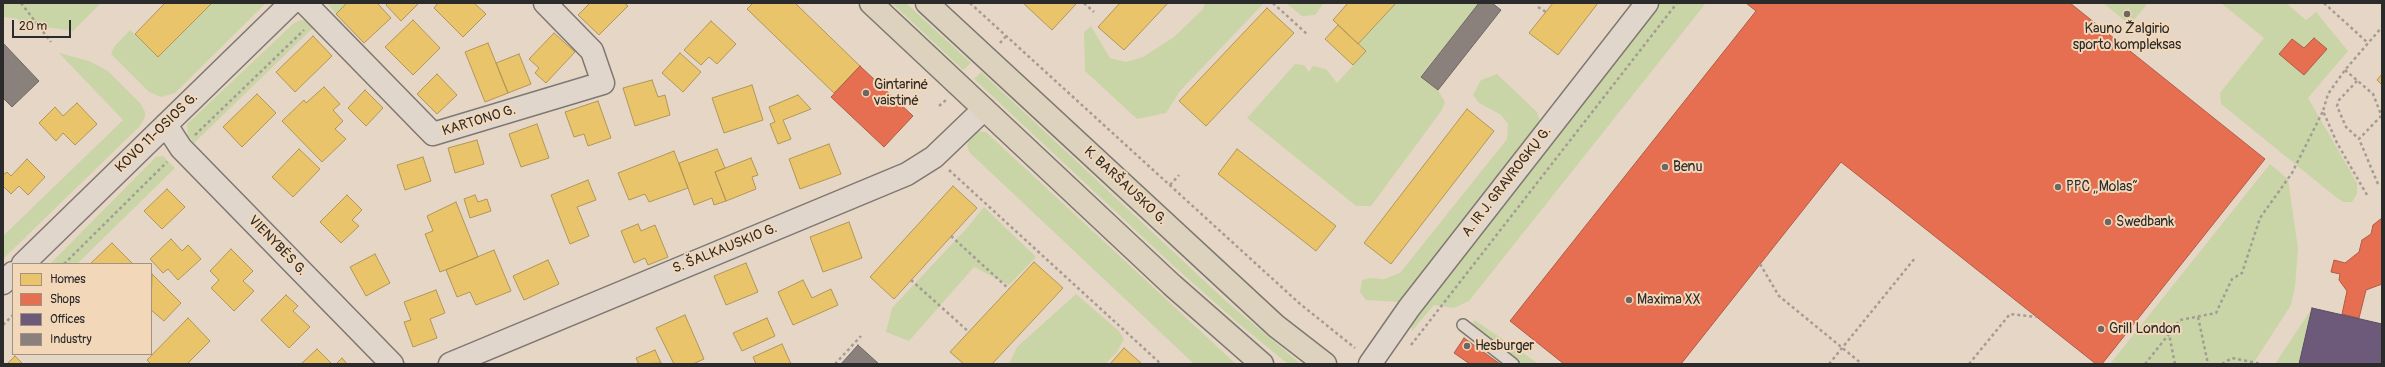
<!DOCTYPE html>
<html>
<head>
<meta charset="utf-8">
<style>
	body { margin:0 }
	#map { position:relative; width:2385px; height:367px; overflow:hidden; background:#e6d6c6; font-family:Pangolin,sans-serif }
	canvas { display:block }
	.frame { position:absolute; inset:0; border:4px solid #2b2b2b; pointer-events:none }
	.legend { position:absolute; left:12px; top:263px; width:140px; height:92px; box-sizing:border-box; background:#f3d7b9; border:1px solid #a39280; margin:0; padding:5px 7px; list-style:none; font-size:12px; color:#2b2b2b }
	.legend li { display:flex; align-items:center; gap:8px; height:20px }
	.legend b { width:20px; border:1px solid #a39280 }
	.scale { position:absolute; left:12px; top:20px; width:59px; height:18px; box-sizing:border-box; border:2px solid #2b2b2b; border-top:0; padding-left:5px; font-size:12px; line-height:14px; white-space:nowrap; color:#2b2b2b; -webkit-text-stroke:3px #f3d7b9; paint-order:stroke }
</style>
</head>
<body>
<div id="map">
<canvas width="2385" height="367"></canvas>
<div class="frame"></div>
<ul class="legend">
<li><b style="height:11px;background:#e9c46a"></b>Homes</li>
<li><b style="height:11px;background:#e76f51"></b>Shops</li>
<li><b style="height:11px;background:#6d597a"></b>Offices</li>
<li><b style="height:11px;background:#8a817c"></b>Industry</li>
</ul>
<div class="scale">20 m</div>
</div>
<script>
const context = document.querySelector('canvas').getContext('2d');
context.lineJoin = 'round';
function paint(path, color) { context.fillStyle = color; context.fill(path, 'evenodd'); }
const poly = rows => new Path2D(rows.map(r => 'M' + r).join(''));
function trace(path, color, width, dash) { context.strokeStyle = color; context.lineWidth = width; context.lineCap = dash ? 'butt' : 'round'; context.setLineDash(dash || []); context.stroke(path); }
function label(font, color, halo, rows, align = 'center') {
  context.font = font + ' Pangolin,sans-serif'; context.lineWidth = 4; context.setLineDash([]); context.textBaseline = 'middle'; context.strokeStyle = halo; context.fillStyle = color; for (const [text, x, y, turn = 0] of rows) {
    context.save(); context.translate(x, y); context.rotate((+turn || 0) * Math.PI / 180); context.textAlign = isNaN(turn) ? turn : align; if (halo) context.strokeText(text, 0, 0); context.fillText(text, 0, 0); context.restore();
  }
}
paint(poly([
	[3,3,101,3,73,31,18,23,18,19,3,17],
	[212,3,266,3,175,93,161,97,149,92,111,54,114,47,130,30,158,57],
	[327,3,347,3,336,14],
	[892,3,906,3,971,63,963,70],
	[1205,3,1264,3,1180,91,1166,113,1137,119,1085,71,1084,32,1091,26,1110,58,1126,62,1143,57,1174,37,1203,9],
	[1286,3,1324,3,1315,15,1302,16],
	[1396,3,1479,3,1421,76,1438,90,1445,102,1442,110,1371,206,1356,206,1247,118,1295,64,1304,65,1309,72,1313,66,1326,69,1337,83,1366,51,1358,44],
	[1660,3,1706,3,1469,301,1454,308,1434,305,1412,331,1411,326,1415,318],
	[2103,3,2148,3,2130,25],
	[2221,3,2286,3,2306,20,2316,12,2348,51,2308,98,2357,183,2357,194,2352,202,2343,202,2337,198,2221,104,2220,93,2264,38],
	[2314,38,2326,49,2279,54,2292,39,2304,48],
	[301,20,307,21,314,27,194,143,188,136,187,124,294,23],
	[59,53,89,61,108,71,141,104,145,112,145,117,140,126,3,259,3,236,123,120],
	[981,72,1227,302,1301,364,1288,364,1238,323,1178,270,974,79],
	[1497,74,1537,112,1540,121,1538,132,1407,295,1398,302,1366,300,1360,292,1362,280,1370,278,1384,279,1400,273,1507,139,1508,124,1501,115,1479,103,1473,95,1481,80],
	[976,131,986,132,1236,364,1194,364,969,152,967,145,969,138],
	[163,156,175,168,77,264,50,264,156,157],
	[2270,164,2288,179,2298,249,2295,287,2291,305,2253,364,2110,364],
	[984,207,1036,257,1009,285,974,267,909,341,886,332,892,308,966,229],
	[1076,294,1119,331,1124,339,1117,352,1105,364,1009,364,1017,347],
	[2312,308,2300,364,2275,364],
	[1475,320,1479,323,1539,364,1522,364,1471,325]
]), '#cad5a7');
const homes = poly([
	[165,3,212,3,158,57,135,34,165,3],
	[347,3,377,3,391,18,364,43,336,14,347,3],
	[388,3,419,3,401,21,386,5,388,3],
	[438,3,474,3,486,14,463,37,434,8,438,3],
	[590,3,624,3,628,6,599,35,578,15,590,3],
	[753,3,795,3,860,66,834,93,747,9,753,3],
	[1023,3,1074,3,1076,4,1052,30,1023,3],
	[1120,3,1168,3,1124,50,1098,27,1120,3],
	[1348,3,1396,3,1358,44,1333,20,1348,3],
	[1553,3,1598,3,1558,55,1529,33,1553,3],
	[1267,8,1294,33,1206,126,1179,101,1267,8],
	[413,20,440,48,413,75,385,47,413,20],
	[711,21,736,44,717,64,709,57,701,65,684,50,711,21],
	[1338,25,1366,51,1353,65,1325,39,1338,25],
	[554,33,575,52,546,83,535,73,539,68,529,59,554,33],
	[313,36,332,56,295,92,276,72,313,36],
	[488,43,508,93,485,102,465,52,488,43],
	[680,53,701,72,683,92,662,73,680,53],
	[519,54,531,84,508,93,496,63,519,54],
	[437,74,457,95,437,114,417,94,437,74],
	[2382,74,2382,85,2377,80,2382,74],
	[652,80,658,97,665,95,670,115,635,126,623,88,652,80],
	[752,85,763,120,724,133,712,98,752,85],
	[324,87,340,104,333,110,343,121,335,129,346,139,322,162,282,121,304,100,306,103,324,87],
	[365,90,383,108,366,126,348,108,365,90],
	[257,94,276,113,242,147,223,127,257,94],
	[798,95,811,109,783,120,791,139,778,144,770,124,775,122,769,107,798,95],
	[598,101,611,138,588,146,584,134,574,137,565,112,598,101],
	[77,103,97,124,75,145,63,133,56,141,39,123,55,107,63,116,77,103],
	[1467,109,1494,131,1391,264,1364,243,1467,109],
	[537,124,549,158,521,167,509,134,537,124],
	[477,140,484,164,455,173,448,148,477,140],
	[829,144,841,174,800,189,789,159,829,144],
	[299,149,320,169,293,197,272,177,299,149],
	[717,149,725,168,715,172,726,201,714,205,712,198,694,205,679,163,717,149],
	[1237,149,1336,226,1316,251,1218,174,1237,149],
	[674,151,688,188,649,202,645,194,629,200,618,173,674,151],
	[423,157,431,181,405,190,397,165,423,157],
	[751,158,758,175,752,177,756,189,726,201,715,172,751,158],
	[27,159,45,177,28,195,19,186,11,194,3,186,3,175,7,172,11,176,27,159],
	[588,180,596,200,577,207,589,236,570,244,551,195,588,180],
	[953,186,977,208,894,299,870,277,953,186],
	[167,189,185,207,162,229,144,211,167,189],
	[347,195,362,210,352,220,359,226,341,243,320,222,347,195],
	[475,195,478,202,487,199,491,211,470,218,464,199,475,195],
	[456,202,478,257,440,272,425,234,433,231,427,216,456,202],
	[849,222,862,258,823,272,810,237,849,222],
	[638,224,641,231,655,225,668,257,648,265,645,258,634,263,621,231,638,224],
	[171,239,182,251,188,245,201,259,178,280,168,269,163,273,150,259,171,239],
	[112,243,133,264,90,264,112,243],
	[231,249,253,271,243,281,254,291,234,311,211,288,219,280,210,271,231,249],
	[494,250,511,291,476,305,470,292,457,297,446,270,494,250],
	[375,254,390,283,366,296,350,267,375,254],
	[548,260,559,284,524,300,513,276,548,260],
	[1034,262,1063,288,992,364,964,364,950,352,1034,262],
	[746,263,758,292,726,305,714,276,746,263],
	[152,274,181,303,164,321,151,310,152,274],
	[803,280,812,298,831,289,838,305,793,325,778,292,803,280],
	[436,290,445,313,430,319,437,338,413,347,404,322,411,320,404,302,436,290],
	[286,295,298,306,293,311,310,327,289,348,261,320,286,295],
	[685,315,704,359,693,364,674,364,656,328,685,315],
	[188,318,210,341,187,364,151,364,147,360,188,318],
	[767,318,775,336,742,351,733,333,767,318],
	[782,344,791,364,756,364,753,357,782,344],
	[1124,348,1142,364,1110,364,1124,348],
	[317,349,332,364,301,364,317,349],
	[655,350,661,363,639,364,636,358,655,350],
	[15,356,23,364,7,364,15,356],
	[342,358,347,364,336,364,342,358]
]);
paint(homes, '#e9c46a');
trace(homes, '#b09657', 1);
const shops = poly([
	[1746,3,2070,3,2265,159,2102,364,2096,364,1841,162,1681,364,1564,364,1510,321,1756,11,1746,3],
	[2314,38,2327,49,2304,75,2279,54,2292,39,2304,48,2314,38],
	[860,66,913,116,884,147,831,97,860,66],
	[2382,218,2382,284,2366,290,2359,318,2342,314,2347,291,2339,280,2340,274,2331,272,2334,260,2345,263,2359,252,2362,240,2371,234,2373,225,2382,218],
	[1464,338,1500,364,1470,364,1454,353,1464,338]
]);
paint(shops, '#e76f51');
trace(shops, '#af5b46', 1);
const offices = poly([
	[2312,308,2382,324,2382,364,2299,364,2312,308]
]);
paint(offices, '#6d597a');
trace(offices, '#594b62', 1);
const industry = poly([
	[1479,3,1492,3,1501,10,1438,90,1421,77,1479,3],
	[3,43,39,81,12,107,3,98,3,43],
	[858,345,879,364,841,364,858,345]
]);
paint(industry, '#8a817c');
trace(industry, '#6e6764', 1);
const lane = poly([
	[1463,325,1513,364]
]);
const street = poly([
	[305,3,433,134,603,83,592,51,545,3],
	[166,125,181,148,392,364],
	[450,364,907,174,934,157,984,109],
	[1370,364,1409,308,1647,3]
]);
const secondary = poly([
	[23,264,291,3],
	[3,283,13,273]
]);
const primary = poly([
	[871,3,1172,285,1262,364],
	[927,3,1276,326,1325,364]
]);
trace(lane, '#7f7871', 14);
trace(street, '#7f7871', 25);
trace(secondary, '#7f7871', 25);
trace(primary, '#7f7871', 25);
trace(poly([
	[21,3,51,42],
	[970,3,1299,303,1355,348],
	[1084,3,1094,12],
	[1273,3,1308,35],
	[2324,3,2368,43],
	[1538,7,1546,12],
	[1000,43,1007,35],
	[2345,70,2373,94,2382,117],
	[2357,81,2339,100,2337,106,2346,127,2359,139],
	[939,106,946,100],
	[195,135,304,30],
	[949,170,1161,364],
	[2378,184,2359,139,2381,116],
	[1170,185,1179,175],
	[2367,195,2337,143,2323,111,2328,94,2345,70,2382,27],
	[951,236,1009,289],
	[64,264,167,162],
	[1760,264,1779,296,1862,364],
	[911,280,969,332],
	[2198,317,2208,364],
	[3,325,13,315],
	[2169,334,2180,320,2216,313,2232,279,2242,273,2260,218,2292,173,2323,111],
	[1411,345,1677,3],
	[835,364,861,336],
	[1829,364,1915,258],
	[1969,364,2010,314,2036,317],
	[2145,364,2169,334,2175,364],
	[2222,364,2232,358,2262,364]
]), '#a49c94', 2.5, [3, 3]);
trace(lane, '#e1d6cb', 11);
trace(street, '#e1d6cb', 22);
trace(secondary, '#e1d6cb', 22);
trace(primary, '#ddd2be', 22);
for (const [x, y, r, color] of [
	[2127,14,4,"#6c6761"],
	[866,93,4,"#6c6761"],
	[1665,167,4,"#6c6761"],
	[2058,187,4,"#6c6761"],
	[2108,222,4,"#6c6761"],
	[1629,300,4,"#6c6761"],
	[2101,329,4,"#6c6761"],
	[1467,346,4,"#6c6761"]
]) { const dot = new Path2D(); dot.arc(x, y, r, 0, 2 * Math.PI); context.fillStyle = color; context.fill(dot); trace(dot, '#f3d7b9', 1.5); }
label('14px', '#2b2b2b', '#f3d7b9', [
	["Kauno Žalgirio",2127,29,"center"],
	["sporto kompleksas",2127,45,"center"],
	["Gintarinė",874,85],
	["vaistinė",874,101],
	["Benu",1673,167],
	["PPC „Molas“",2066,187],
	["Swedbank",2116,222],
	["Maxima XX",1637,300],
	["Grill London",2109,329],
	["Hesburger",1475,346]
], 'left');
label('14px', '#2b2b2b', '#f3d7b9', [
	["KARTONO G.",479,121,-17],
	["KOVO 11-OSIOS G.",157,133,-44],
	["A. IR J. GRAVROGKŲ G.",1507,182,-52],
	["K. BARŠAUSKO G.",1125,186,43],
	["VIENYBĖS G.",277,246,46],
	["S. ŠALKAUSKIO G.",725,249,-22]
]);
</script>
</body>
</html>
